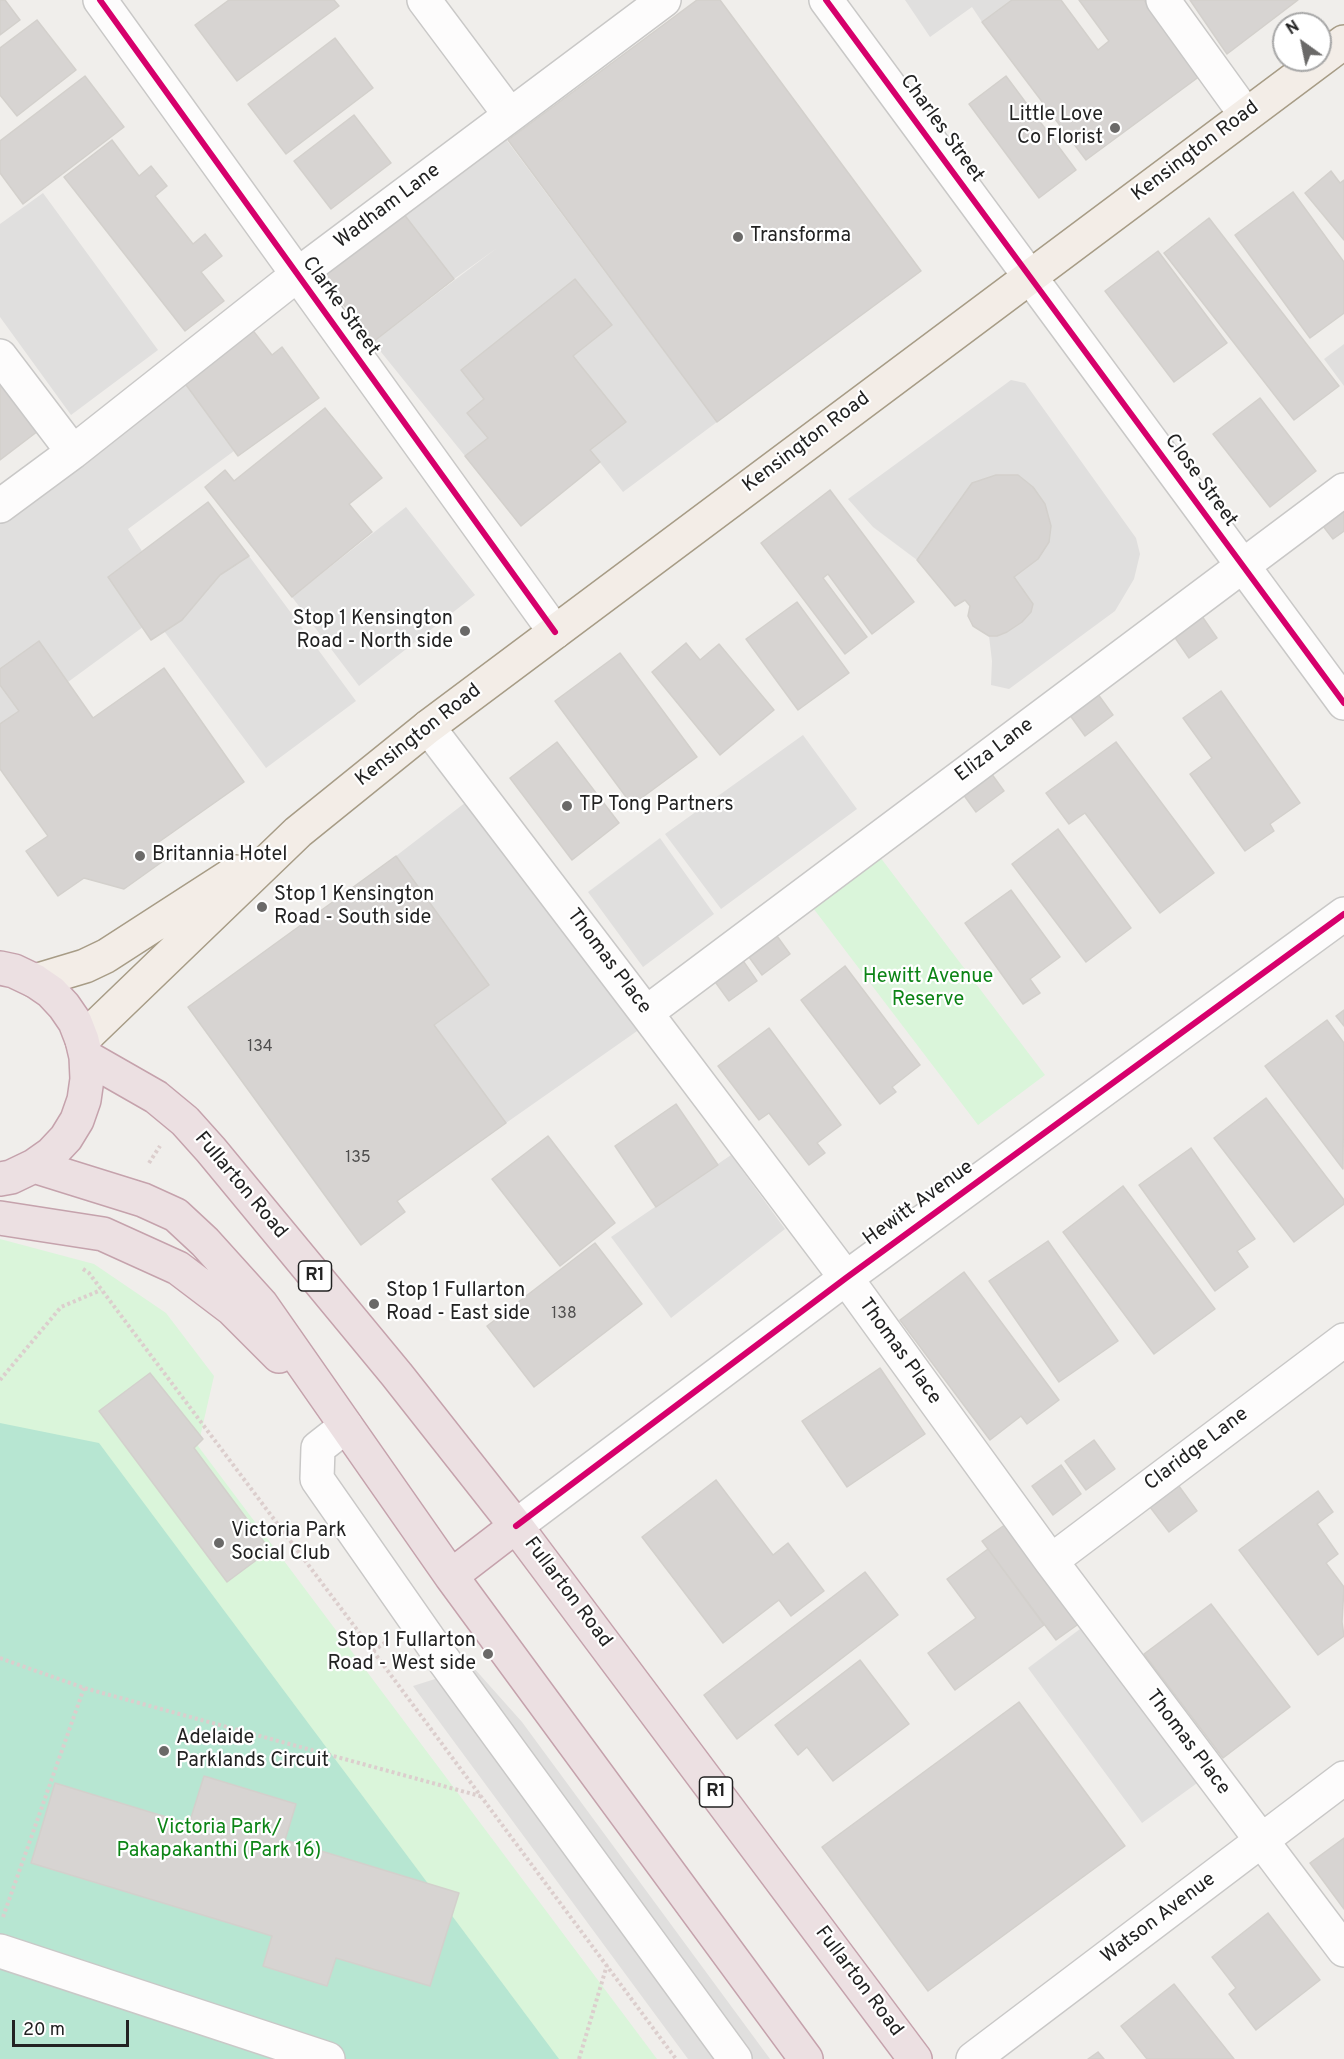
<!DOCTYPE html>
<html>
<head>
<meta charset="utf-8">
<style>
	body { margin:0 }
	#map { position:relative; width:1344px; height:2059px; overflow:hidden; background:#f0eeeb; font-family:Overpass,sans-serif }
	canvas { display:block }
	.north { position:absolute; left:1272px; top:12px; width:60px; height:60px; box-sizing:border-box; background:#fff; border:2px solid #a7a7a7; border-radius:50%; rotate:327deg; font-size:16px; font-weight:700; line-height:24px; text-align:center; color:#222 }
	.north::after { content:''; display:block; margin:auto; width:21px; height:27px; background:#6a6968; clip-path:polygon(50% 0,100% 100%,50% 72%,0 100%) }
	.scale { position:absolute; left:12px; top:2020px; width:117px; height:27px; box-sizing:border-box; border:3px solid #222; border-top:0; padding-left:8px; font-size:18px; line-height:21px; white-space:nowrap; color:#222; -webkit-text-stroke:4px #fff; paint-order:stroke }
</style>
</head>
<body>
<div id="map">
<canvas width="1344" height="2059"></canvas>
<div class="north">N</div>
<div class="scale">20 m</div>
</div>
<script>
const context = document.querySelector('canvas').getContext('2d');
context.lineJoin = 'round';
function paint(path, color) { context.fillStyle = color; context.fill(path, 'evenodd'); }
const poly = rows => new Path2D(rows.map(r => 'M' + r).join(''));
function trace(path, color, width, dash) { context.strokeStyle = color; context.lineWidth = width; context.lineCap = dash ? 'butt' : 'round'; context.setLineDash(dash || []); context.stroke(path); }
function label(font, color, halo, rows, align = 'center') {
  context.font = font + ' Overpass,sans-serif'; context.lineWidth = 4.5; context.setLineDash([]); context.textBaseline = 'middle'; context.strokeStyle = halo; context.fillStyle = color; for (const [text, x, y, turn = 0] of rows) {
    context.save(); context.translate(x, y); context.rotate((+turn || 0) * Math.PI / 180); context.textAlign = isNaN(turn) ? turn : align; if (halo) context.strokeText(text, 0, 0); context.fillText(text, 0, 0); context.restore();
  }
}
paint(poly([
	[877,853,1045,1075,978,1125,810,904],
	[0,1239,94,1264,166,1313,214,1376,198,1446,657,2059,0,2059]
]), '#daf5da');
paint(poly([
	[0,1423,99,1443,559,2059,0,2059]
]), '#b7e6d2');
paint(poly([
	[905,0,1012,0,982,22,972,7,930,37],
	[496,126,717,422,623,492,590,450,625,422,573,356,612,325,575,279,461,370,484,399,468,413,488,438,465,456,373,342,497,248,454,279,403,213],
	[43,193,158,350,71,415,0,317,0,224],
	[1344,344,1344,386,1324,359],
	[181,378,234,451,128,529,142,551,108,577,143,627,68,682,39,641,0,669,0,514],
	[1011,380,1025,383,1136,538,1140,554,1134,579,1115,611,1009,689,991,685,992,661,989,636,1007,632,1022,622,1031,612,1033,604,1014,577,1038,559,1049,542,1051,526,1045,504,1033,487,1018,475,996,475,972,483,917,560,873,527,848,499],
	[406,507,475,595,359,686,292,597],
	[249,556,356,701,266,768,164,631,182,620,220,575],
	[0,685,19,711,0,724],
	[803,735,857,809,721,909,665,834],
	[470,799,640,1029,506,1123,434,1025,489,985,396,856],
	[660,838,714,914,643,967,588,892],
	[731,1155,785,1229,671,1318,611,1237],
	[1084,1626,1200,1781,1142,1823,1028,1668],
	[473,1667,522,1722,770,2059,688,2059,413,1686]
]), '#e0dfde');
const building = poly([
	[0,0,5,0,20,20,0,35,0,0],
	[229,0,334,0,339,6,237,81,195,25,229,0],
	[697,0,720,0,921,271,717,422,508,140,697,0],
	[1012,0,1061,0,1098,50,1109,41,1079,0,1144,0,1200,76,1086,160,982,22,1012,0],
	[1190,0,1298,0,1227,54,1190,0],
	[37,20,76,70,17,116,0,95,0,48,37,20],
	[335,38,373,88,286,154,248,104,335,38],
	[85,76,124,127,23,204,0,173,0,141,85,76],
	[1006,76,1076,170,1039,198,969,104,1006,76],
	[354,115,391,163,331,209,294,161,354,115],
	[112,140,139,176,151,166,167,186,155,196,193,244,205,234,222,256,201,272,224,301,185,331,64,177,112,140],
	[1331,171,1340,183,1344,180,1344,240,1305,193,1331,171],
	[1293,192,1344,262,1344,313,1310,338,1235,235,1293,192],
	[403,213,454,279,373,342,321,276,403,213],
	[1209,218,1339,386,1294,420,1164,253,1209,218],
	[1158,251,1227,343,1174,382,1105,291,1158,251],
	[575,279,612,325,573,356,626,422,590,450,600,462,521,526,465,456,488,438,467,413,484,399,461,370,575,279],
	[251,328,272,355,282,347,319,398,238,456,181,378,251,328],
	[0,370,42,428,0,460,0,370],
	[1260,398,1316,471,1270,507,1213,434,1260,398],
	[325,408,382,478,349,504,372,532,292,597,205,487,225,470,234,481,325,408],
	[996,475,1018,475,1033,487,1045,504,1051,526,1049,542,1038,559,1014,577,1033,604,1031,612,1022,622,1007,632,997,636,989,636,973,626,968,616,970,606,965,600,955,606,917,560,972,483,996,475],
	[830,490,914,602,872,634,828,574,823,578,867,637,845,654,761,543,830,490],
	[1344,496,1344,531,1333,539,1316,517,1344,496],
	[208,502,249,556,220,575,182,620,151,640,108,577,208,502],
	[797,602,849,673,798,710,746,639,797,602],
	[1197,609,1217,638,1189,658,1169,629,1197,609],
	[39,641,93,718,164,668,244,782,156,844,166,859,124,889,84,878,58,896,26,851,48,836,0,769,0,724,19,711,0,685,0,669,39,641],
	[686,643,700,660,719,644,774,710,720,755,652,672,686,643],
	[620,653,697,757,632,805,555,701,620,653],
	[1092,686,1113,715,1085,736,1064,707,1092,686],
	[1221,691,1300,803,1270,824,1274,831,1245,851,1190,774,1212,758,1183,718,1221,691],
	[557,742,619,823,572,860,510,778,557,742],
	[1116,742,1214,873,1160,913,1085,813,1069,824,1046,793,1116,742],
	[983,762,1004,791,976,812,955,783,983,762],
	[1058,829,1131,928,1086,962,1012,864,1058,829],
	[396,856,489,985,434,1025,506,1123,397,1201,405,1212,361,1245,188,1007,396,856],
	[1011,890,1060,957,1030,979,1040,993,1023,1004,965,923,1011,890],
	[769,925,790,954,762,975,741,946,769,925],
	[737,952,757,981,729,1001,708,972,737,952],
	[845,966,920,1065,892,1087,896,1092,880,1104,801,1000,845,966],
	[1344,1010,1344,1026,1336,1016,1344,1010],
	[1327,1020,1344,1043,1343,1169,1265,1066,1327,1020],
	[769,1028,841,1125,817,1143,825,1153,809,1165,769,1113,759,1120,718,1066,769,1028],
	[1266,1098,1344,1200,1344,1204,1294,1242,1214,1138,1266,1098],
	[676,1104,718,1165,656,1207,615,1146,676,1104],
	[548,1136,615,1223,560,1266,492,1179,548,1136],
	[1191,1148,1255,1239,1237,1251,1248,1267,1215,1291,1139,1185,1191,1148],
	[1123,1186,1215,1309,1154,1354,1063,1232,1123,1186],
	[1048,1241,1118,1341,1059,1382,989,1281,1048,1241],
	[595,1243,642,1304,534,1387,487,1326,595,1243],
	[964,1272,1059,1400,1027,1424,1021,1416,990,1440,900,1320,964,1272],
	[880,1368,925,1434,847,1487,802,1421,880,1368],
	[150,1373,203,1439,194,1448,270,1550,227,1582,99,1411,150,1373],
	[1094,1440,1115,1469,1086,1490,1065,1461,1094,1440],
	[1061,1465,1081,1494,1053,1515,1032,1486,1061,1465],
	[716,1480,773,1555,788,1543,824,1591,791,1616,779,1600,723,1643,642,1537,716,1480],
	[1176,1482,1197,1511,1169,1532,1147,1503,1176,1482],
	[1318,1491,1333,1512,1317,1524,1338,1554,1326,1563,1344,1587,1342,1622,1344,1636,1318,1655,1239,1550,1318,1491],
	[1006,1524,1080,1623,1056,1640,982,1541,1006,1524],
	[988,1549,1044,1625,955,1690,928,1653,976,1618,947,1579,988,1549],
	[865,1572,898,1615,737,1739,704,1695,865,1572],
	[1211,1604,1290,1707,1223,1758,1144,1654,1211,1604],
	[860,1660,909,1724,833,1781,807,1747,798,1755,775,1725,860,1660],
	[1019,1702,1125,1846,928,1991,822,1847,1019,1702],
	[204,1776,296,1804,285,1840,459,1893,430,1986,336,1958,327,1986,263,1966,272,1936,31,1863,55,1783,189,1824,204,1776],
	[1344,1838,1344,1909,1310,1863,1344,1838],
	[1268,1913,1320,1980,1256,2030,1229,1994,1236,1988,1212,1957,1268,1913],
	[1174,1984,1234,2059,1147,2059,1121,2026,1174,1984],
	[1098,2052,1104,2059,1088,2059,1098,2052]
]);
paint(building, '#d7d4d2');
trace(building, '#d3d0cc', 1.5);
const minor = poly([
	[100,0,555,632],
	[424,0,510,115],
	[826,0,1344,703],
	[1163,0,1246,115],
	[0,356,73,452],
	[0,506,73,452,297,275,664,0],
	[428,727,646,1013,846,1278,1051,1561,1344,1950],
	[646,1013,1344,490],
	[346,1426,318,1448,317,1479,437,1651,735,2059],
	[516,1526,846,1278,1344,914],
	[1051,1561,1344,1340],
	[0,1951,328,2059],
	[973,2059,1344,1778]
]);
const major = poly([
	[1320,60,1344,42],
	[35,981,85,966,106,956,236,872],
	[82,1040,298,832,428,727,1320,60]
]);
const highway = poly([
	[0,968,14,971,35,981,51,992,64,1006,75,1022,82,1040,86,1057,87,1079,84,1100,77,1120,66,1138,51,1154,34,1166,11,1177,0,1179],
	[86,1057,156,1097,185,1121,211,1150,397,1375,516,1526,915,2059],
	[34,1166,143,1200,176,1215,205,1242,261,1304,451,1576,806,2059],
	[0,1218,103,1234,178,1268,232,1309,279,1356],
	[451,1576,516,1526]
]);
trace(minor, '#c9c8c7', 36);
trace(major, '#a79c86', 36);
trace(highway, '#c5a2ac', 36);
trace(poly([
	[149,1163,160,1146],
	[83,1269,89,1273,373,1651,676,2059],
	[0,1380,61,1307,101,1290],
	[373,1651,387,1641],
	[0,1658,84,1688,480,1796],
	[3,1917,84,1688],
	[579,2059,607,1965]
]), '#dccecd', 4, [3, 3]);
trace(minor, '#fdfcfc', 33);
trace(major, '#f3ede7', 33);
trace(highway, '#ece0e2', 33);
trace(poly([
	[100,0,555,632],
	[826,0,1344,703],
	[516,1526,846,1278,1344,914]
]), '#d6006c', 6);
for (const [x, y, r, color] of [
	[1115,128,6,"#6a6968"],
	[738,237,6,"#6a6968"],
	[465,631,6,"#6a6968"],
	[567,806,6,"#6a6968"],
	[140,856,6,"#6a6968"],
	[262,907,6,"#6a6968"],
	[374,1304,6,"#6a6968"],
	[219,1543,6,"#6a6968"],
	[488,1654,6,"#6a6968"],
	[164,1751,6,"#6a6968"]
]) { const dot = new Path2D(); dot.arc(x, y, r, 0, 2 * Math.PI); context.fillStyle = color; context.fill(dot); trace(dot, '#fff', 2); }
label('16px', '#4f4e4e', null, [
	["134",260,1048],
	["135",358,1159],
	["138",564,1315]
]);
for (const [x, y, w] of [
	[315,1276,33],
	[716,1792,33]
]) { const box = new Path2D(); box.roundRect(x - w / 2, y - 15, w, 30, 4.5); context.fillStyle = '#fff'; context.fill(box); trace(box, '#222', 1.5); }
label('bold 18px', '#222', null, [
	["R1",315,1276],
	["R1",716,1792]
]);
label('20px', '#222', '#fff', [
	["Little Love",1103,116,"right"],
	["Co Florist",1103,139,"right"],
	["Transforma",750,237],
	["Stop 1 Kensington",453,620,"right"],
	["Road - North side",453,643,"right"],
	["TP Tong Partners",579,806],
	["Britannia Hotel",152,856],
	["Stop 1 Kensington",274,896],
	["Road - South side",274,919],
	["Stop 1 Fullarton",386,1292],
	["Road - East side",386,1315],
	["Victoria Park",231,1532],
	["Social Club",231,1555],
	["Stop 1 Fullarton",476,1642,"right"],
	["Road - West side",476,1665,"right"],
	["Adelaide",176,1739],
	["Parklands Circuit",176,1762]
], 'left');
label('20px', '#222', '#fff', [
	["Charles Street",941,129,54],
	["Kensington Road",1196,152,-37],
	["Wadham Lane",388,207,-37],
	["Clarke Street",340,307,54],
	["Kensington Road",807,443,-37],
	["Close Street",1200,481,54],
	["Kensington Road",419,736,-38],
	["Eliza Lane",995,751,-37],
	["Thomas Place",608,962,53],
	["Fullarton Road",240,1186,50],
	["Hewitt Avenue",919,1204,-36],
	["Thomas Place",899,1352,54],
	["Claridge Lane",1197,1450,-37],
	["Fullarton Road",567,1593,53],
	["Thomas Place",1187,1743,53],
	["Watson Avenue",1159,1919,-37],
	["Fullarton Road",858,1982,53]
]);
label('20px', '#0c8416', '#fff', [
	["Hewitt Avenue",928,978],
	["Reserve",928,1001],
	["Victoria Park/",219,1829],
	["Pakapakanthi (Park 16)",219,1852]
]);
</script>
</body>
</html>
